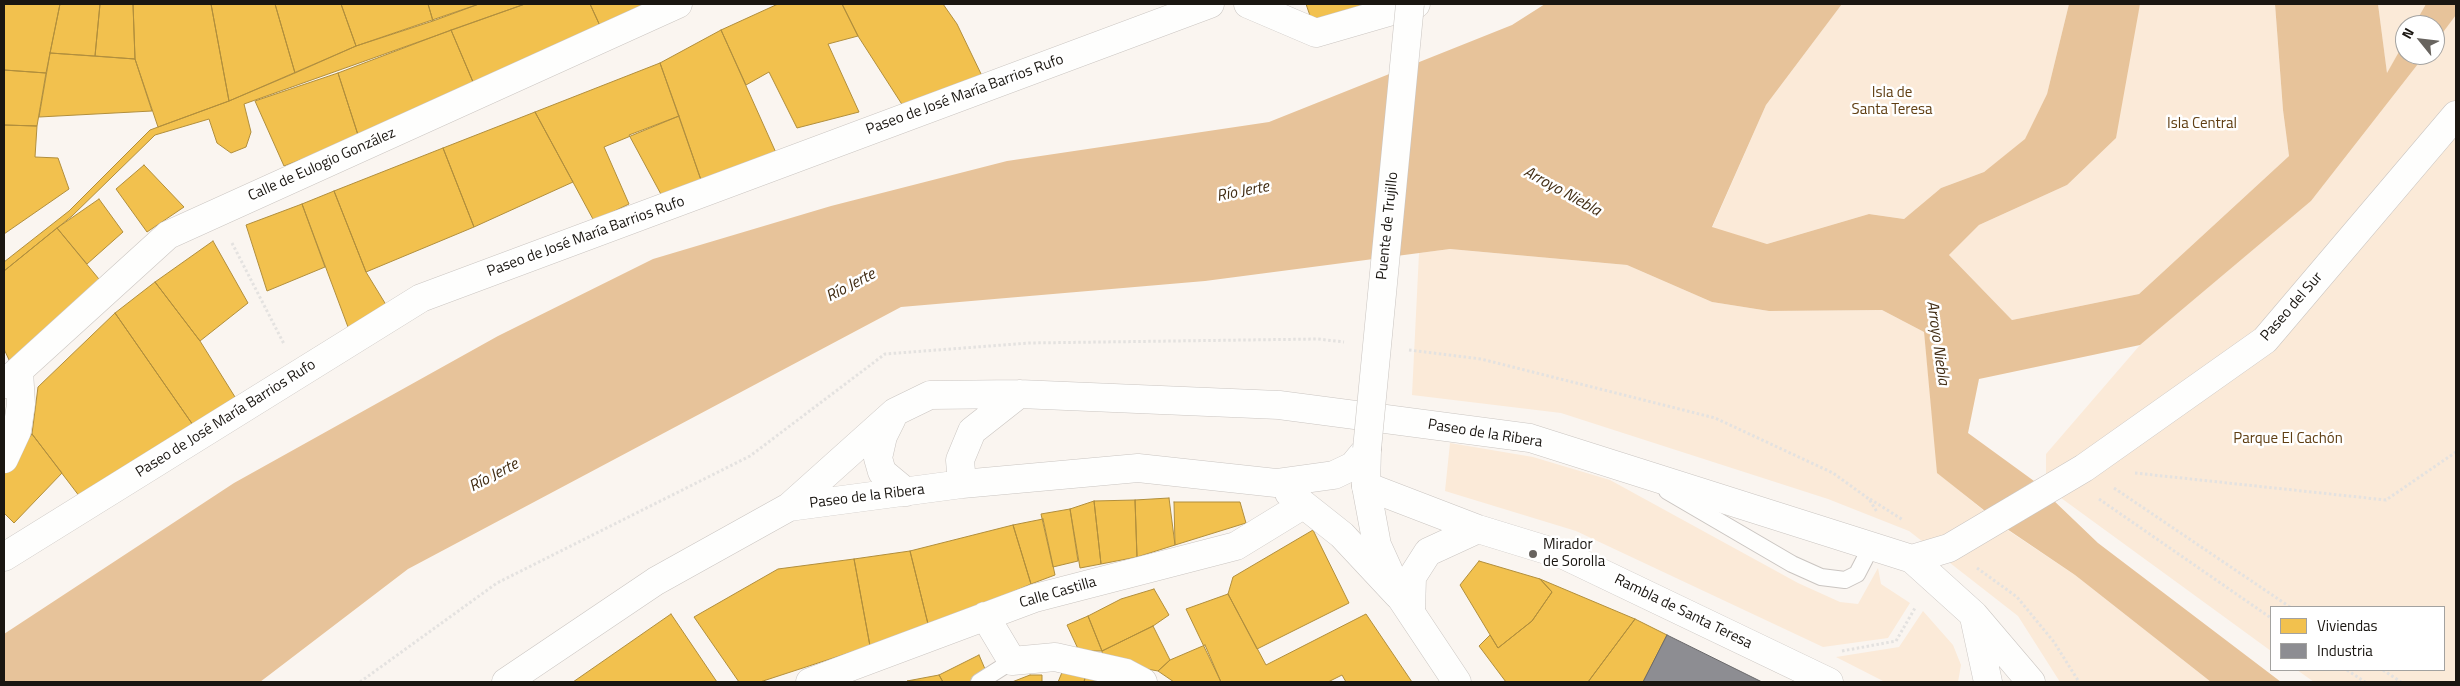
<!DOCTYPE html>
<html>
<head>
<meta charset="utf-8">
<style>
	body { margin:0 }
	#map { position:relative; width:2460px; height:686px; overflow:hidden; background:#faf5f0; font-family:"Titillium Web",sans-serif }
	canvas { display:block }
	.frame { position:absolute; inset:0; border:5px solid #1a1611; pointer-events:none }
	.legend { position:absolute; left:2270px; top:606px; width:175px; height:65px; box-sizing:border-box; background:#fff; border:1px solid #a3a2a0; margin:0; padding:6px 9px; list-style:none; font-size:15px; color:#1a1611 }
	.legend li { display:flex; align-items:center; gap:10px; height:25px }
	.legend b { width:25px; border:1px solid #a3a2a0 }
	.north { position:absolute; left:2395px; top:15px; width:50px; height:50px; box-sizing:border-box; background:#fff; border:1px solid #a3a2a0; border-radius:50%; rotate:299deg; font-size:14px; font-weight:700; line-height:20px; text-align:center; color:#1a1611 }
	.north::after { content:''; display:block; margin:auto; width:18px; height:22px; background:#68645f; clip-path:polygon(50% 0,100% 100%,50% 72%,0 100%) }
</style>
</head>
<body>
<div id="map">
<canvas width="2460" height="686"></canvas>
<div class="frame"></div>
<ul class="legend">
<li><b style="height:14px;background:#f2c14e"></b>Viviendas</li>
<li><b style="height:14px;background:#8d8d92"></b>Industria</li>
</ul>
<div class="north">N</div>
</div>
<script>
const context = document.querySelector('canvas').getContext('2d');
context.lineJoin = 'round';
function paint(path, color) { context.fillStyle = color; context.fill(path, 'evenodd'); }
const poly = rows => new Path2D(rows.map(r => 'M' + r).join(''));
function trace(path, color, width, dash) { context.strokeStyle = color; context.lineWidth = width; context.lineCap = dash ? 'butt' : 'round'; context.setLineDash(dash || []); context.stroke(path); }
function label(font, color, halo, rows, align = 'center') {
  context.font = font + ' "Titillium Web",sans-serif'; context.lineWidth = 5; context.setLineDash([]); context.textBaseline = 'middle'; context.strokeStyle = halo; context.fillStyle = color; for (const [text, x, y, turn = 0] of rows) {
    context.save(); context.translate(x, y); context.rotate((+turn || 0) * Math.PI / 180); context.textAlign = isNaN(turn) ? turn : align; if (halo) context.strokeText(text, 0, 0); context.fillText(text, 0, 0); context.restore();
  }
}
paint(poly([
	[1842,4,2069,4,2047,94,2025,140,1984,172,1941,188,1904,219,1869,214,1767,244,1712,228,1766,105],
	[2140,4,2275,4,2283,110,2289,156,2139,294,2012,320,1949,255,1979,225,2067,185,2136,21],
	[2378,4,2426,4,2414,25,2405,25,2405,41,2387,74],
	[2456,15,2456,682,2314,682,2297,670,2444,670,2444,607,2271,607,2271,651,2046,487,2046,454,2140,345,2311,201,2425,55,2435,55,2435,43],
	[1450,249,1627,265,1712,302,1769,311,1882,310,1924,332,1938,473,2006,529,2075,575,2211,682,2060,682,2018,616,1909,531,1828,499,1561,413,1412,395,1419,253],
	[1450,443,1533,457,1610,480,1798,583,1840,602,1858,604,1878,568,1881,584,1910,603,1888,638,1823,647,1576,531,1445,491],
	[1923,611,1953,645,1961,665,1958,682,1885,682,1836,657,1899,647]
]), '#fbead8');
paint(poly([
	[1545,4,1842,4,1766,105,1712,227,1767,244,1869,214,1904,219,1941,188,1984,172,2025,139,2047,94,2069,4,2140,4,2116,138,2067,185,1979,225,1949,255,2012,320,2139,294,2289,156,2283,110,2275,4,2378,4,2387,73,2405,41,2405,55,2425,55,2311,201,2140,345,1979,379,1968,433,2034,481,1985,511,1937,473,1924,332,1882,310,1769,311,1712,302,1627,265,1450,249,1205,281,901,307,408,569,260,682,4,682,4,634,234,483,498,336,653,259,831,206,1007,161,1269,122,1512,25],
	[2426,4,2456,4,2456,15,2435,43,2435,25,2414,25],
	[2051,498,2098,543,2281,682,2211,682,2075,575,2007,529]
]), '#e7c39a');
const homes = poly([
	[4,4,60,4,46,73,4,70,4,4],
	[60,4,100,4,95,56,50,53,60,4],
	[100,4,133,4,135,59,95,56,100,4],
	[133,4,211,4,229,101,158,127,135,59,133,4],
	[211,4,275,4,295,73,229,101,211,4],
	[275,4,341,4,356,46,295,73,275,4],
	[341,4,428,4,433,21,356,46,341,4],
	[428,4,479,4,433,21,428,4],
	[479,4,525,4,244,104,251,132,246,147,231,153,217,143,209,119,155,135,72,216,4,271,4,262,69,211,150,130,229,101,356,46,479,4],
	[525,4,590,4,601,28,476,89,451,30,525,4],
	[590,4,651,4,601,28,590,4],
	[778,4,842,4,858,36,828,44,859,112,797,128,769,72,746,85,721,30,778,4],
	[842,4,943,4,957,24,983,78,903,106,858,36,842,4],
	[1306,4,1376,4,1316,33,1306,4],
	[451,30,476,89,359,138,338,73,451,30],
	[721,30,777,155,701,180,660,63,721,30],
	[50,53,135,59,152,111,39,117,50,53],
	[660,63,679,116,604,147,629,204,594,221,535,112,660,63],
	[4,70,46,73,37,126,4,125,4,70],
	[338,73,359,138,284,166,255,101,338,73],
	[535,112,573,182,474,227,443,148,535,112],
	[679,116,701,180,663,198,629,135,679,116],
	[4,125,37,126,35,157,58,158,69,189,4,234,4,125],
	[443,148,474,227,366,272,334,191,443,148],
	[144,165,184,207,147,232,116,189,144,165],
	[334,191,366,272,388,308,348,327,302,204,334,191],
	[99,199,123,232,87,264,57,228,99,199],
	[302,204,325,267,267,291,246,225,302,204],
	[57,228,103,284,10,362,4,349,4,271,57,228],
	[213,241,248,303,200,341,155,282,213,241],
	[155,282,200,341,235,397,193,425,115,313,155,282],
	[115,313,193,425,83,501,32,434,38,387,115,313],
	[32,434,62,473,14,523,4,513,4,471,32,434],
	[1169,498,1175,545,1137,557,1135,500,1169,498],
	[1135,500,1137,557,1101,564,1094,501,1135,500],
	[1094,501,1101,564,1080,568,1070,509,1094,501],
	[1174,502,1240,502,1246,523,1175,545,1174,502],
	[1070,509,1078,561,1053,567,1041,514,1070,509],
	[1043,519,1055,575,1031,584,1013,525,1043,519],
	[1013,525,1031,584,929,628,910,551,1013,525],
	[1313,530,1349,603,1257,649,1228,594,1233,577,1313,530],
	[910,551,929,628,870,646,854,559,910,551],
	[854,559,870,646,760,682,739,682,694,617,778,569,854,559],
	[1479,561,1540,579,1552,592,1532,621,1498,648,1460,585,1479,561],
	[1540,579,1635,619,1588,682,1506,682,1479,646,1490,635,1498,648,1532,621,1552,592,1540,579],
	[1154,589,1169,615,1153,626,1102,651,1088,616,1121,599,1154,589],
	[1228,594,1266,665,1366,614,1412,682,1346,682,1342,675,1328,682,1221,682,1186,609,1228,594],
	[671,614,717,682,573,682,671,614],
	[1088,616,1102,651,1079,651,1067,625,1088,616],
	[1635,619,1667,635,1643,682,1588,682,1635,619],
	[1153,626,1170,660,1158,671,1103,661,1102,651,1153,626],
	[1205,645,1221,682,1174,682,1158,671,1170,660,1205,645],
	[979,655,985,669,971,682,943,682,939,675,979,655],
	[1063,670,1086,674,1084,682,1058,682,1063,670],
	[1086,674,1109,682,1084,682,1086,674],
	[939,675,943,682,907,681,939,675],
	[1030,675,1042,675,1042,682,1012,682,1030,675]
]);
paint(homes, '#f2c14e');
trace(homes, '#b18e3c', 1);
const industry = poly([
	[1667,635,1762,682,1643,682,1667,635]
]);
paint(industry, '#8d8d92');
trace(industry, '#6a696b', 1);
const lane = poly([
	[1667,491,1792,564,1821,577,1845,580,1857,574,1871,547],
	[979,682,1012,661]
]);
const street = poly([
	[1248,4,1316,33,1416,4],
	[4,384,168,235,678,4],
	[892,418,883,436,878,458,882,472,906,492],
	[4,459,17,431,21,404,19,371],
	[962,484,960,460,972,431,1019,394],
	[1366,486,1478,529,1566,556,1829,682],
	[1289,493,1342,535,1398,595],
	[789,507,895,412,930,395,1019,394,1279,405,1530,438,1912,559,1974,615,2031,682],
	[4,557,421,298,1210,4],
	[1912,559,1949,548,2084,468,2265,340,2456,115],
	[1411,612,1412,577,1428,552,1478,529],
	[985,616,1012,661,1055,657,1126,673,1143,682],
	[1974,617,1988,682],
	[506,682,656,581,789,507,962,484,1138,468,1276,483,1334,475,1353,466,1367,449],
	[810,682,1035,598,1236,546,1303,505]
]);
const secondary = poly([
	[1367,449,1366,486,1377,545,1401,598,1457,682]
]);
trace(lane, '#cac5c1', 18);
trace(street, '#cac5c1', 29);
trace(secondary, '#cac5c1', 29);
trace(poly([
	[232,243,284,344],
	[1409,350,1481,359,1715,418,1833,473,1869,499,1877,512],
	[2135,473,2386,500,2456,452],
	[2114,488,2290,607],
	[1870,499,1903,520],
	[2099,499,2271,618],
	[1977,568,2017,597,2054,642,2079,682],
	[1842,651,1896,641,1915,608],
	[2347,670,2365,682],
	[2383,670,2401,682],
	[360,682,497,583,750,456,885,354,1029,343,1318,339,1344,342]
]), '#e4e2e0', 3, [2.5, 2.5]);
trace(lane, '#fefefd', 16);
trace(street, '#fefefd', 28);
trace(secondary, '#fefefd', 28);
const secondaryBridge = poly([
	[1367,449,1410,4]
]);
trace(secondaryBridge, '#cac5c1', 29, []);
trace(secondaryBridge, '#fefefd', 28);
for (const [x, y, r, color] of [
	[1533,554,5,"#68645f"]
]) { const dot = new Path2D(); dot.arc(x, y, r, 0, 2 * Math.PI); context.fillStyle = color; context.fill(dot); trace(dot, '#fff', 2); }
label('15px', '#5f3e12', '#fff', [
	["Isla de",1892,93],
	["Santa Teresa",1892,110],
	["Isla Central",2202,124],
	["Parque El Cachón",2288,439]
]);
label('15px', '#1a1611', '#fff', [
	["Paseo de José María Barrios Rufo",965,95,-20],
	["Calle de Eulogio González",322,165,-24],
	["Puente de Trujillo",1388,226,-84],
	["Paseo de José María Barrios Rufo",586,237,-20],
	["Paseo del Sur",2292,307,-49],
	["Paseo de José María Barrios Rufo",226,419,-32],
	["Paseo de la Ribera",1485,434,9],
	["Paseo de la Ribera",867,497,-7],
	["Calle Castilla",1058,593,-16],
	["Rambla de Santa Teresa",1683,612,26]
]);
label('15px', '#1a1611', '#fff', [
	["Mirador",1543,545],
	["de Sorolla",1543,562]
], 'left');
label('italic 16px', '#412c13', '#fff', [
	["Río Jerte",1243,192,-11],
	["Arroyo Niebla",1562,192,29],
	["Río Jerte",851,286,-28],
	["Arroyo Niebla",1937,343,82],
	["Río Jerte",494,476,-28]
]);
</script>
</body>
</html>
